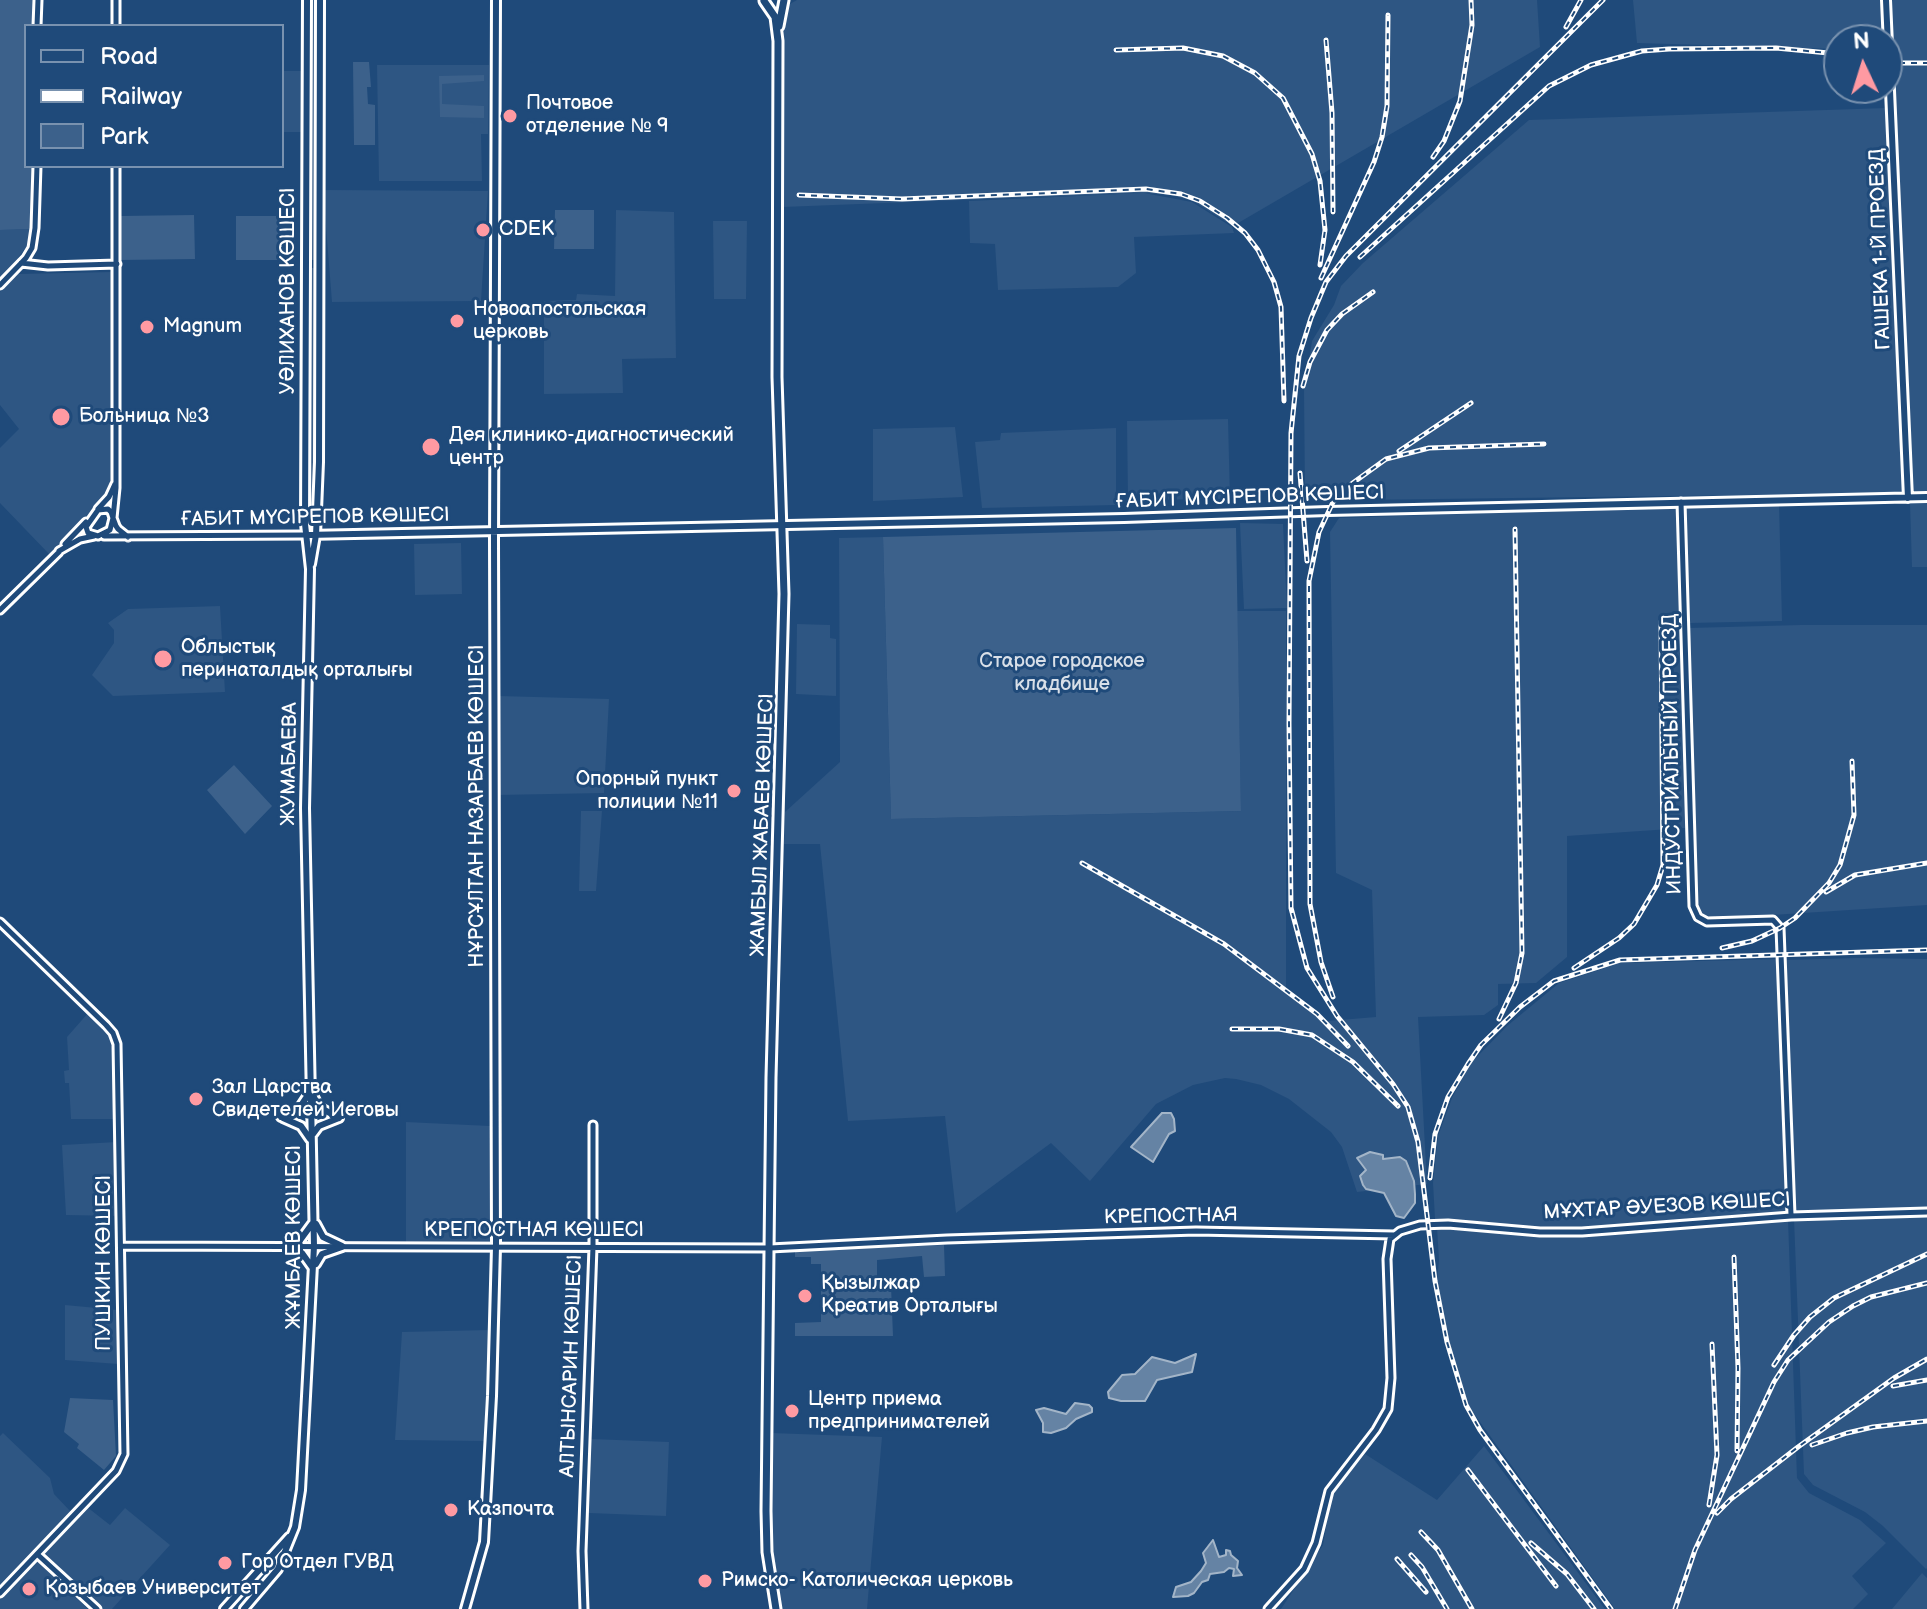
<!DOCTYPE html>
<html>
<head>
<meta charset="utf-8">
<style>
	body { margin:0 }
	#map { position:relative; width:1927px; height:1609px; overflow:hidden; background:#1f4a7a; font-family:"Balsamiq Sans",sans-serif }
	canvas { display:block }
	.legend { position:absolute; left:24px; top:24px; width:260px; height:144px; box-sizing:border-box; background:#1f4a7a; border:2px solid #7992af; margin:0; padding:10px 14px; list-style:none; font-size:24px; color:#fff }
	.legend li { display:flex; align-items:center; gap:16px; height:40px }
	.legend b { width:40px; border:2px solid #7992af }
	.north { position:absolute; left:1823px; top:24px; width:80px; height:80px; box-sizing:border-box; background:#1f4a7a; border:2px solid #7992af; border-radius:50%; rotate:356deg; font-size:22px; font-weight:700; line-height:32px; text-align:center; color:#fff }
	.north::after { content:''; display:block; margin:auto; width:28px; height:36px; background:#ff9aa2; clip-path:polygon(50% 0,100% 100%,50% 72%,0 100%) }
</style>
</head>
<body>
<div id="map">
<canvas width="1927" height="1609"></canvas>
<ul class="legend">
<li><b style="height:10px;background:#1f4a7a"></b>Road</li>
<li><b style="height:10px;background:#fff"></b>Railway</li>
<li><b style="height:22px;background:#3c618b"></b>Park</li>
</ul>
<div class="north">N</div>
</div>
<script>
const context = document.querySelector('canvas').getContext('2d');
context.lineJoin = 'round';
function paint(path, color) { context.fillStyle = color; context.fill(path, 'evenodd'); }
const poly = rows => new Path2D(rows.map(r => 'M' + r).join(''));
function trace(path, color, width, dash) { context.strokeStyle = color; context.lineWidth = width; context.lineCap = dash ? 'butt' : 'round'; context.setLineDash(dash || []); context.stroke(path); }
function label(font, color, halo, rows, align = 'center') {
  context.font = font + ' "Balsamiq Sans",sans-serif'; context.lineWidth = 6; context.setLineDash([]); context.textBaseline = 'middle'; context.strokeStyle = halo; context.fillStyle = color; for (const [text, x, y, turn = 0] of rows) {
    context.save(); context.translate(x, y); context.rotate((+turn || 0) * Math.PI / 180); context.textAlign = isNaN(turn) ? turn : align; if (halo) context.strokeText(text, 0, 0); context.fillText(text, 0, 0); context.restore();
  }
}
paint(poly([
	[797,0,1537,0,1540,47,1233,226,1193,201,1171,195,1144,193,1192,202,1232,227,1234,233,1134,237,1136,273,1118,287,998,290,995,244,970,243,969,201,1141,193,783,207,782,25,788,5],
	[1633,0,1881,0,1883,40,1839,40,1839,49,1637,43],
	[1890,0,1927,0,1927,494,1914,494],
	[377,65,489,65,488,134,481,134,482,181,379,181],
	[282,71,301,71,301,132,282,132],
	[1886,108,1903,493,1358,500,1354,495,1305,496,1304,391,1312,341,1334,305,1341,286,1363,263,1529,120],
	[323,190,488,191,481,301,332,302],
	[616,210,674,212,676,358,622,359,623,393,544,394,544,301,576,300,577,294,615,296],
	[713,221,747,221,746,299,714,299],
	[32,229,27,246,0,281,0,230],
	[112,272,112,482,101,500,50,555,0,503,0,448,19,429,0,405,0,292,18,274],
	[1228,419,1230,499,1128,500,1127,421],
	[955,427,963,497,873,501,873,429],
	[1116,428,1116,505,982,508,975,442,1000,440,1001,433],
	[1927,502,1927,567,1912,567,1910,503],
	[1779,504,1782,621,1690,623,1685,507],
	[1677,507,1681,562,1685,828,1567,836,1567,957,1536,983,1498,984,1498,1005,1484,1015,1418,1017,1427,1184,1357,1192,1342,1147,1331,1132,1289,1099,1261,1085,1236,1079,1225,1078,1193,1085,1156,1104,1090,1181,1051,1143,956,1213,945,1116,848,1121,820,844,784,844,785,812,840,762,839,538,883,537,891,819,1241,811,1237,611,1286,611,1286,988,1328,1021,1376,1017,1372,890,1336,873,1330,532,1339,518],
	[1240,523,1283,524,1287,608,1244,609],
	[461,543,462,594,415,595,414,544],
	[220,606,225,692,113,696,92,675,114,643,114,630,108,623,128,609],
	[797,624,830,625,830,638,836,639,836,696,796,694],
	[1801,625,1927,625,1927,905,1710,919,1697,909,1689,628],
	[498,696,609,699,604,793,497,795],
	[581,811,602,811,596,891,579,891],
	[1858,958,1927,959,1927,1208,1796,1212,1786,960],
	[1780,959,1788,1213,1567,1229,1540,1230,1435,1219,1433,1183,1438,1136,1452,1098,1470,1064,1507,1026,1559,983,1620,963],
	[89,1012,108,1036,112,1047,116,1119,71,1119,69,1083,65,1083,64,1071,69,1070,67,1037],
	[406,1122,490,1126,490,1244,406,1243],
	[117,1142,117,1216,66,1215,62,1145],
	[1927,1215,1927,1568,1926,1569,1883,1526,1865,1512,1813,1485,1804,1474,1794,1219],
	[1788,1219,1797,1478,1809,1493,1860,1520,1886,1543,1852,1576,1868,1594,1853,1609,1615,1609,1467,1404,1449,1342,1437,1281,1439,1260,1437,1227,1566,1235],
	[65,1305,118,1310,118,1364,65,1360],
	[489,1330,484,1441,395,1440,402,1332],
	[3,1433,50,1478,54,1494,71,1512,0,1587,0,1436],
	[771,1433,882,1437,867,1609,781,1609,770,1536],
	[591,1439,669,1442,666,1516,589,1513],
	[1484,1446,1605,1609,1281,1609,1323,1545,1332,1492,1365,1454,1437,1500],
	[87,1507,110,1525,125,1508,170,1545,112,1609,102,1609,43,1553],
	[36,1560,88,1609,0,1609,0,1598],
	[1922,1573,1927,1578,1927,1609,1892,1609]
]), '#2e5683');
paint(poly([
	[0,0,33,0,33,26,26,26,26,166,32,166,32,229,0,230],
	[309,0,316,0,316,260,308,260],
	[353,62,369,62,371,87,367,87,368,104,375,105,375,145,354,145],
	[484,75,484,81,442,84,442,104,484,106,484,118,440,117,439,76],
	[555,210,594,210,594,249,554,249],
	[194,215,195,259,121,260,121,216],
	[236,216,295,216,295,260,236,260],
	[308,268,316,268,315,521,307,521],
	[1236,528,1241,811,891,819,883,537],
	[234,765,272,806,245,834,207,790],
	[944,1245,945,1276,924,1277,922,1256,877,1260,877,1286,891,1286,893,1336,795,1336,795,1323,821,1322,821,1264,811,1264,811,1257,795,1257,795,1251],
	[70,1398,113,1400,116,1456,104,1470,77,1448,79,1444,64,1432]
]), '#3c618b');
const water = poly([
	[1162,1113,1171,1113,1174,1119,1175,1131,1169,1134,1153,1162,1131,1147,1162,1113],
	[1370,1152,1383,1155,1383,1159,1400,1157,1406,1161,1414,1181,1415,1194,1415,1203,1404,1218,1396,1216,1384,1193,1366,1189,1363,1185,1360,1176,1366,1170,1357,1158,1370,1152],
	[1196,1354,1192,1372,1157,1380,1145,1401,1121,1401,1109,1398,1108,1392,1118,1380,1122,1375,1135,1374,1152,1357,1175,1363,1196,1354],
	[1075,1403,1089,1405,1092,1408,1092,1412,1076,1419,1066,1428,1051,1433,1043,1432,1043,1423,1036,1410,1044,1408,1066,1414,1075,1403],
	[1213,1540,1219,1557,1226,1555,1226,1550,1230,1551,1231,1555,1238,1561,1237,1568,1242,1575,1233,1576,1234,1569,1229,1568,1224,1572,1210,1574,1208,1580,1202,1582,1194,1593,1188,1596,1173,1597,1176,1587,1191,1582,1201,1571,1206,1563,1203,1553,1213,1540]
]);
paint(water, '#6583a4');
trace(water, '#a3b5c8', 2);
const tertiary = poly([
	[37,26,38,0],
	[116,26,116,0],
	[116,166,116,488,113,518,110,530,98,536,88,533,86,527,98,510,108,509,111,512,113,518,116,526,118,529,128,537],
	[21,263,48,266,117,264],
	[0,285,26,258,32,248,35,228,37,166],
	[1681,502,1693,906,1698,917,1707,922,1773,920,1780,928,1791,1215],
	[98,509,109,497,115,484],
	[104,536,306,535],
	[65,544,86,522],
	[59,551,80,539,94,536],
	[0,610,59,552],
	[0,922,106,1025,113,1033,117,1044,124,1454,116,1471,0,1593],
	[121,1246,770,1248,947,1239,1196,1231,1394,1235],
	[37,1554,97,1609],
	[584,1609,582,1551,593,1247,593,1125],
	[1268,1609,1304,1569,1316,1543,1329,1491,1376,1430,1388,1409,1391,1378,1387,1259,1390,1239,1400,1231,1420,1225,1448,1224,1540,1232,1582,1232,1791,1216,1927,1212]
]);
const secondary = poly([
	[1886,0,1908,498],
	[306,535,1124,518,1328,511,1927,497],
	[311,564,316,535,319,462,320,0],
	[313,1095,319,1107,339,1118],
	[281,1117,298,1110,308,1095],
	[283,1118,301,1126,310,1139],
	[313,1134,319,1126,339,1118],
	[316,1224,323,1237,342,1246],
	[285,1246,301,1239,312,1224],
	[285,1246,302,1253,312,1267],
	[316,1264,322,1254,342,1247],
	[224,1609,289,1537],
	[244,1609,278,1569,295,1527,301,1490,314,1246,305,808,310,569,305,524,307,0],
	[465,1609,484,1542,492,1396,496,1247,494,540,496,0]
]);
const primary = poly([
	[764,1,775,17,778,41,777,377,784,594,771,1077,766,1511,767,1552,776,1609],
	[779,26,784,0]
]);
trace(tertiary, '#fff', 11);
trace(secondary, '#fff', 12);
trace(primary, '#fff', 13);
trace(tertiary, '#1f4a7a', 5);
trace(secondary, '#1f4a7a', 6);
trace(primary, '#1f4a7a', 7);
const rail = poly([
	[1603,0,1346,256,1326,282,1311,318,1299,356,1291,433,1289,723,1291,908,1307,968,1337,1016,1393,1084,1408,1107,1418,1142,1435,1281,1447,1342,1466,1405,1480,1430,1611,1609],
	[1566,27,1581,0],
	[1326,40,1332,113,1333,212],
	[1116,50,1183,48,1223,56,1255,73,1283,98,1312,154,1320,181,1325,230,1320,265],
	[1887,63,1927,63],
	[1433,157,1444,141,1460,101,1472,25,1471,0],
	[799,195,902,199,1146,189,1181,194,1200,201,1227,218,1245,233,1258,250,1274,282,1281,307,1284,401],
	[1360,257,1549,86,1591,65,1642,51,1669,49,1776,48,1839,54],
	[1321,278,1374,162,1382,137,1387,106,1388,15],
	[1303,386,1310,362,1327,330,1342,314,1373,292],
	[1399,451,1471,403],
	[1300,473,1307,561],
	[1082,863,1224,944,1317,1014,1348,1046],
	[1826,892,1855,875,1927,863],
	[1722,948,1752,941,1780,928,1795,918,1829,883,1840,865,1854,815,1852,761],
	[1574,968,1619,938,1634,924,1657,885,1663,865,1661,621],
	[1333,997,1321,962,1310,904,1309,581,1319,532,1333,502,1350,485,1386,459,1429,448,1544,444],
	[1499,1019,1516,983,1522,953,1515,529],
	[1232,1029,1279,1029,1312,1035,1353,1062,1398,1106],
	[1430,1178,1435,1134,1448,1097,1468,1064,1481,1045,1520,1007,1554,981,1620,960,1927,950],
	[1734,1257,1738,1368,1737,1451],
	[1774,1365,1794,1335,1810,1317,1834,1298,1927,1254],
	[1893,1386,1927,1380],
	[1812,1445,1847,1433,1873,1427,1927,1421],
	[1468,1470,1556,1586],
	[1709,1505,1717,1455,1712,1344],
	[1717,1513,1731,1499,1798,1447,1894,1378,1927,1359],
	[1421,1532,1438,1550,1472,1609],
	[1531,1543,1567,1574,1594,1609],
	[1411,1555,1422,1567,1447,1609],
	[1397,1559,1426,1592],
	[1675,1609,1695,1550,1774,1382,1788,1360,1829,1322,1853,1306,1871,1297,1927,1283]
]);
trace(rail, '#fff', 5);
trace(rail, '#1f4a7a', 2, [6]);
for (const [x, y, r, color] of [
	[510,116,8,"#ff9aa2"],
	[483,230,8,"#ff9aa2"],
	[457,321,8,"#ff9aa2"],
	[147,327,8,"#ff9aa2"],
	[61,417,10,"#ff9aa2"],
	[431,447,10,"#ff9aa2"],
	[163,659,10,"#ff9aa2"],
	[734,791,8,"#ff9aa2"],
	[196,1099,8,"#ff9aa2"],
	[805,1296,8,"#ff9aa2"],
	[792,1411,8,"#ff9aa2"],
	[451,1510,8,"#ff9aa2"],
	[225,1563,8,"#ff9aa2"],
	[705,1581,8,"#ff9aa2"],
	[29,1589,8,"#ff9aa2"]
]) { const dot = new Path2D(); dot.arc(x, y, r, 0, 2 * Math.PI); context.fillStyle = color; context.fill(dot); trace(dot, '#1f4a7a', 3); }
label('20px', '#fff', '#1f4a7a', [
	["Почтовое",526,104],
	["отделение № 9",526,127],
	["CDEK",499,230],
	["Новоапостольская",473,310],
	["церковь",473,333],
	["Magnum",163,327],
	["Больница №3",79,417],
	["Дея клинико-диагностический",449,436],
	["центр",449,459],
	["Облыстық",181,648],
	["перинаталдық орталығы",181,671],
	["Опорный пункт",718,780,"right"],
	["полиции №11",718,803,"right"],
	["Зал Царства",212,1088],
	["Свидетелей Иеговы",212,1111],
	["Қызылжар",821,1284],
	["Креатив Орталығы",821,1307],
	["Центр приема",808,1400],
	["предпринимателей",808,1423],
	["Казпочта",467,1510],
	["Гор Отдел ГУВД",241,1563],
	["Римско- Католическая церковь",721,1581],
	["Қозыбаев Университет",45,1589]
], 'left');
label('20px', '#fff', '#1f4a7a', [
	["ГАШЕКА 1-Й ПРОЕЗД",1881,249,-92],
	["УӘЛИХАНОВ КӨШЕСІ",289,291,-90],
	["ҒАБИТ МҮСІРЕПОВ КӨШЕСІ",1250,498,-2],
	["ҒАБИТ МҮСІРЕПОВ КӨШЕСІ",315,518,-1],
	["ИНДУСТРИАЛЬНЫЙ ПРОЕЗД",1673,754,-91],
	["ЖУМАБАЕВА",290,764,-89],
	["НҰРСҰЛТАН НАЗАРБАЕВ КӨШЕСІ",478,806,-90],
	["ЖАМБЫЛ ЖАБАЕВ КӨШЕСІ",763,825,-88],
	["МҰХТАР ӘУЕЗОВ КӨШЕСІ",1667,1207,-3],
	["КРЕПОСТНАЯ",1171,1217,-1],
	["КРЕПОСТНАЯ КӨШЕСІ",534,1231],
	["ЖҰМБАЕВ КӨШЕСІ",295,1237,-90],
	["ПУШКИН КӨШЕСІ",105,1263,-90],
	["АЛТЫНСАРИН КӨШЕСІ",572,1366,-88]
]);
label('20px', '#d8dfe8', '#1f4a7a', [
	["Старое городское",1062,662],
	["кладбище",1062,685]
]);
</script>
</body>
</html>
